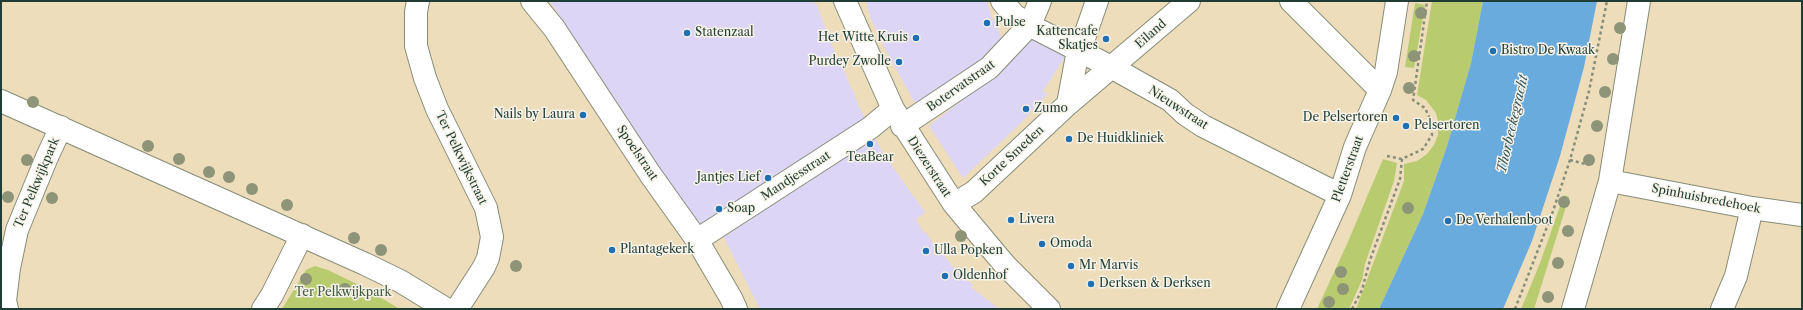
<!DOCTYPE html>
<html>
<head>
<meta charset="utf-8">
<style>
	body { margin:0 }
	#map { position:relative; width:1803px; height:310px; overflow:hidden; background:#edb; font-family:"Libre Caslon Text",serif }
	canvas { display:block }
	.frame { position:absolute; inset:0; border:2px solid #1f3d34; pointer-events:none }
</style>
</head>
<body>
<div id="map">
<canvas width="1803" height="310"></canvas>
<div class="frame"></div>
</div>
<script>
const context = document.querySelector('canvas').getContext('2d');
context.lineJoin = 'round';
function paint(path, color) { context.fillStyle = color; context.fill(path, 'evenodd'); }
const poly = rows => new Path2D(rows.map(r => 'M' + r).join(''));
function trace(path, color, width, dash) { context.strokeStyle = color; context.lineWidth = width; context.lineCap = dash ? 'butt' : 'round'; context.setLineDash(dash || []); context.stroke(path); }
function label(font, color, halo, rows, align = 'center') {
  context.font = font + ' "Libre Caslon Text",serif'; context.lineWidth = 3; context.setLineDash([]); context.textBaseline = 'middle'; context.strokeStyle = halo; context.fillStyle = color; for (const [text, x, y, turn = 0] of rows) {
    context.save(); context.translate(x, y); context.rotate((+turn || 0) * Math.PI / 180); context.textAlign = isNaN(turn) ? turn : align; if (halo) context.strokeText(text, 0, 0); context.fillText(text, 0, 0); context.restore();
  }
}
paint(poly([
	[550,1,813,1,814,4,816,3,840,66,842,65,851,88,853,90,859,107,866,120,698,228],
	[866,1,987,1,991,15,1003,40,984,58,918,109,884,47,870,17],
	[1025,36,1065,57,1043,91,1047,94,1022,122,963,178,929,126,989,79],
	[872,133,884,155,925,212,916,220,924,233,926,232,934,246,936,245,939,251,940,250,957,272,973,285,971,287,999,309,760,309,723,236]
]), '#ddd5f6');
paint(poly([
	[1432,1,1483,1,1471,63,1447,146,1423,214,1379,309,1356,309,1404,181,1404,164,1417,161,1427,154,1434,145,1438,135,1438,121,1436,113,1426,100,1417,95],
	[1415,3,1425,5,1414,68,1405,67],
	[1383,159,1397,163,1394,181,1365,264,1362,280,1349,309,1317,309,1347,244],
	[1564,195,1569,197,1534,309,1521,309,1540,263],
	[315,266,328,270,359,285,400,309,282,309,306,270]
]), '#b8cb6f');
paint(poly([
	[1483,1,1597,1,1584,67,1560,156,1532,241,1503,309,1379,309,1423,214,1447,146,1471,63]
]), '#69abdd');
const minor = poly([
	[418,1,416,12,416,46,425,78,437,109,486,208,492,237,488,258,484,267,457,309],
	[532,1,554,28,650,174,697,240,731,298,736,309],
	[845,1,893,109,954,204,1005,265,1049,309],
	[1002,1,1014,15,1029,25,1111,67,1170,100,1185,114,1203,126,1340,195],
	[1291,1,1380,90],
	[1,101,365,264,400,281,446,309],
	[1068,104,1189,1],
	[902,126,989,68,1024,31,1032,20,1040,1],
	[1610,181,1752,208,1802,215],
	[954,204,974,192,1068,104,1076,61,1097,1],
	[697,240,870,128,893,109],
	[7,309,5,301,9,268,17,230,47,157,61,127],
	[263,309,272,295,302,235],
	[1288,309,1340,195,1355,147,1380,90,1386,72,1397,1],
	[1573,309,1610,181,1639,1],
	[1722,309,1736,276,1752,208]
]);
trace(minor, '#868d78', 24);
trace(poly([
	[1387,156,1402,159],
	[1570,160,1589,165],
	[1352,309,1362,290,1370,260,1400,179,1402,159,1423,149,1432,135,1431,121,1425,108,1413,100,1427,1],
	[1515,309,1552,214,1570,160,1589,91,1607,1]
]), '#868d78', 2.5, [3, 3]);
trace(minor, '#fff', 22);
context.fillStyle = '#8d9477';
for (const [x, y] of [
	[1421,13],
	[1620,28],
	[1414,56],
	[1613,59],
	[1409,88],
	[1605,92],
	[33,102],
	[1597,126],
	[148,146],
	[179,159],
	[27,160],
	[1589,160],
	[209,172],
	[229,177],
	[252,189],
	[8,197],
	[52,198],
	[1564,202],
	[287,205],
	[1408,208],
	[1568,231],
	[961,236],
	[354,238],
	[381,250],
	[1558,263],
	[516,266],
	[1341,272],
	[306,279],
	[345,289],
	[1343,289],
	[1548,297],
	[1329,302]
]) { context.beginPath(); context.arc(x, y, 6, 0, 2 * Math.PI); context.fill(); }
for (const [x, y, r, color] of [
	[987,23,4,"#1f6fb2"],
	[687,33,4,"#1f6fb2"],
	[916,38,4,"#1f6fb2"],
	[1106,39,4,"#1f6fb2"],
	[1493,51,4,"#1f6fb2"],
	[899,62,4,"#1f6fb2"],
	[1026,109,4,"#1f6fb2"],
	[583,115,4,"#1f6fb2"],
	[1396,118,4,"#1f6fb2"],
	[1406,126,4,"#1f6fb2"],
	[1069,139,4,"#1f6fb2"],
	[870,144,4,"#1f6fb2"],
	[768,178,4,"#1f6fb2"],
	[719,209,4,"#1f6fb2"],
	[1011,220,4,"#1f6fb2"],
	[1448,221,4,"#1f6fb2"],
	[1042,244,4,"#1f6fb2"],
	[612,250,4,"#1f6fb2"],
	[926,251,4,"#1f6fb2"],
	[1071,266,4,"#1f6fb2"],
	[945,276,4,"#1f6fb2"],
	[1091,284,4,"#1f6fb2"]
]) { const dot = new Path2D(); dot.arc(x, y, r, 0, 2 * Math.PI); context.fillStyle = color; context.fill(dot); trace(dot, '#f7f3e8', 1.5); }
label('12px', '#1f3d34', '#f7f3e8', [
	["Pulse",995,23],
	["Kattencafe",1098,32,"right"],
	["Skatjes",1098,46,"right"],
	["Statenzaal",695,33],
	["Het Witte Kruis",908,38,"right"],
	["Bistro De Kwaak",1501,51],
	["Purdey Zwolle",891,62,"right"],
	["Zumo",1034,109],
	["Nails by Laura",575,115,"right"],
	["De Pelsertoren",1388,118,"right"],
	["Pelsertoren",1414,126],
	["De Huidkliniek",1077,139],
	["TeaBear",870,158,"center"],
	["Jantjes Lief",760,178,"right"],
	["Soap",727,209],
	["Livera",1019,220],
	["De Verhalenboot",1456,221],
	["Omoda",1050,244],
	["Plantagekerk",620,250],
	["Ulla Popken",934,251],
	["Mr Marvis",1079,266],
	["Oldenhof",953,276],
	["Derksen & Derksen",1099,284]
], 'left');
label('12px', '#1f3d34', '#f7f3e8', [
	["Eiland",1151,34,-41],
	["Botervatstraat",961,86,-35],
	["Nieuwstraat",1178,108,33],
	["Spoelstraat",637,153,56],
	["Korte Smeden",1012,156,-43],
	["Ter Pelkwijkstraat",461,158,64],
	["Diezerstraat",929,167,57],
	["Pletterstraat",1348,169,-70],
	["Mandjesstraat",796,176,-33],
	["Ter Pelkwijkpark",37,183,-67],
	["Spinhuisbredehoek",1706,199,11]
]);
label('12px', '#3e5940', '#f7f3e8', [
	["Ter Pelkwijkpark",343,293]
]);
label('italic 13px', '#32585e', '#f7f3e8', [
	["Thorbeckegracht",1513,124,-77]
]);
</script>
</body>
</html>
